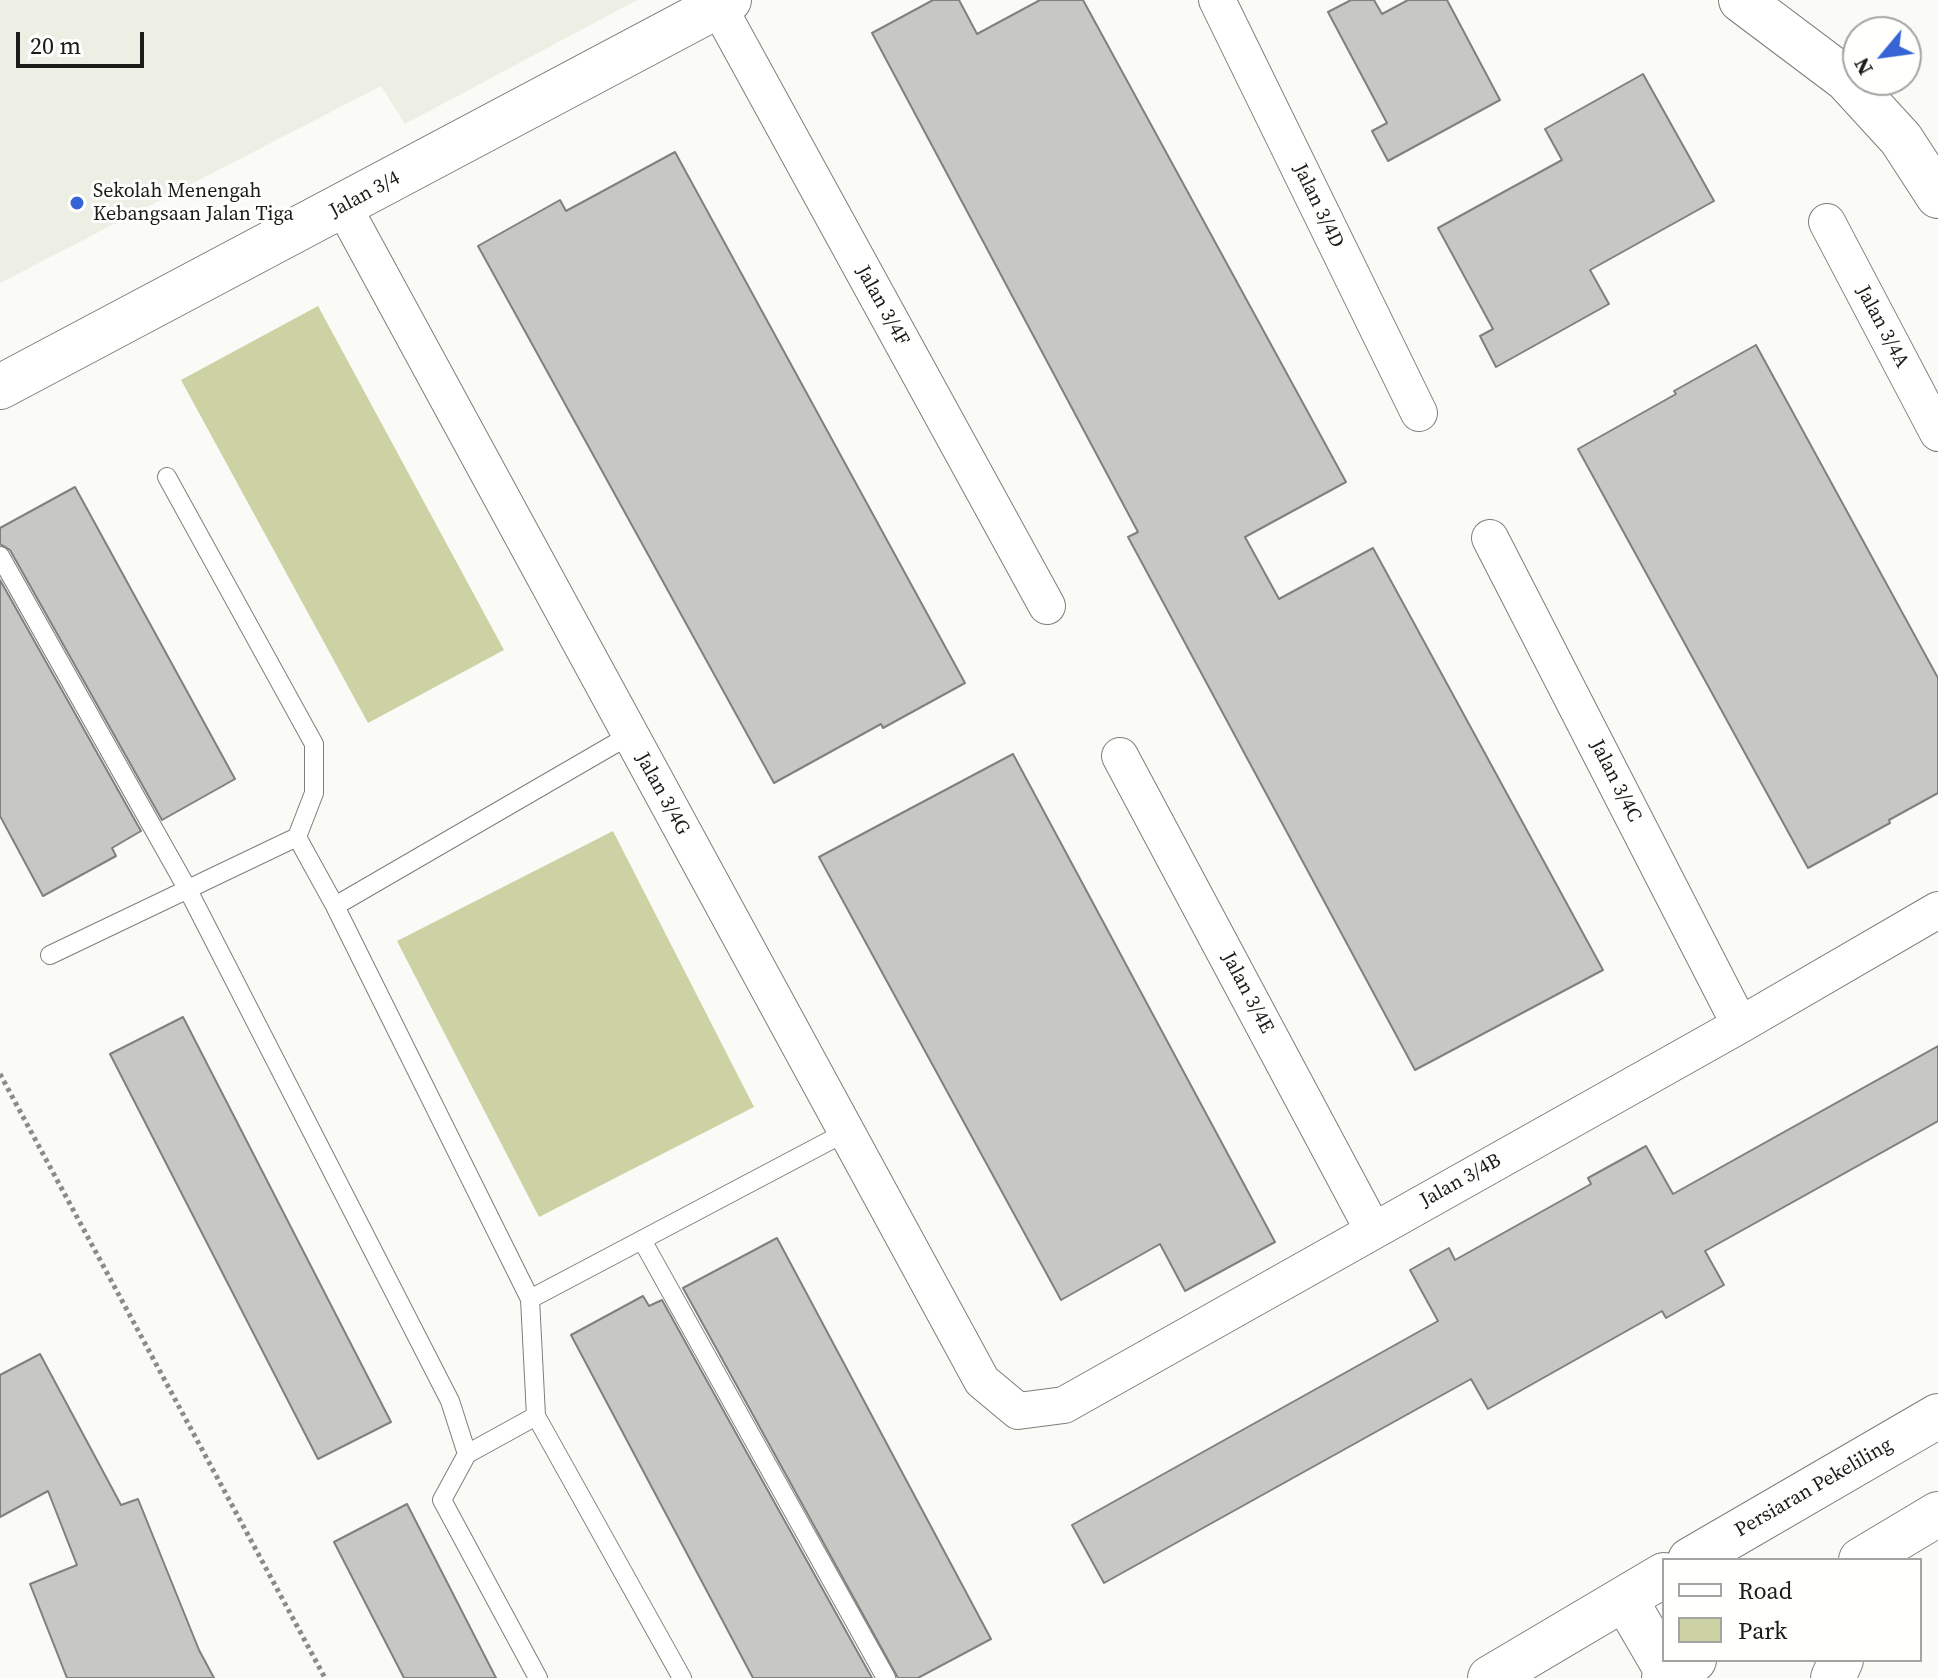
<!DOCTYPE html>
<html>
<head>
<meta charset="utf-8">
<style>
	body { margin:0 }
	#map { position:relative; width:1938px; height:1678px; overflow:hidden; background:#fafaf7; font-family:"Source Serif 4",serif }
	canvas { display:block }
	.legend { position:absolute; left:1662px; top:1558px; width:260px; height:104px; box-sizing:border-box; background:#fffffe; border:2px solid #a4a4a3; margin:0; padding:10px 14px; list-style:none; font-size:24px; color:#1b1b1a }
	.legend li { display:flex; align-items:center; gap:16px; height:40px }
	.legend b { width:40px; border:2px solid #a4a4a3 }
	.north { position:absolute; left:1842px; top:16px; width:80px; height:80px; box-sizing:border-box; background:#fffffe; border:2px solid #a4a4a3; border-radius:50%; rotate:241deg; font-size:22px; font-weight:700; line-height:32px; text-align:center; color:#1b1b1a }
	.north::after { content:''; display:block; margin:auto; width:28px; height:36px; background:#3664d4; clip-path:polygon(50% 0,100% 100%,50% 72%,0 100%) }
	.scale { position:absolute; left:16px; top:32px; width:128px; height:36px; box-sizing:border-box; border:4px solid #1b1b1a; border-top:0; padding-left:10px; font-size:24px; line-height:28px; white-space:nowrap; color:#1b1b1a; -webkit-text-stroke:6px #fffffe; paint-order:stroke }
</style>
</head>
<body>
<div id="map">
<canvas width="1938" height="1678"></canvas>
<ul class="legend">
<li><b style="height:10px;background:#fff"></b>Road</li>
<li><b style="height:22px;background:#cdd2a5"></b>Park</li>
</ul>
<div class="north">N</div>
<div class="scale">20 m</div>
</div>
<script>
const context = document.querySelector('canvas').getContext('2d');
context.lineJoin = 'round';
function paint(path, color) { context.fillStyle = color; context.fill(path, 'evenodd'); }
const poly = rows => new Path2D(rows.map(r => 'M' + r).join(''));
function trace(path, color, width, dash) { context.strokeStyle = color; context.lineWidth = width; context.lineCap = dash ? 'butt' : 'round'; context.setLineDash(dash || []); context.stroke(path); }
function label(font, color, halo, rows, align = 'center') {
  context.font = font + ' "Source Serif 4",serif'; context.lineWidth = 6; context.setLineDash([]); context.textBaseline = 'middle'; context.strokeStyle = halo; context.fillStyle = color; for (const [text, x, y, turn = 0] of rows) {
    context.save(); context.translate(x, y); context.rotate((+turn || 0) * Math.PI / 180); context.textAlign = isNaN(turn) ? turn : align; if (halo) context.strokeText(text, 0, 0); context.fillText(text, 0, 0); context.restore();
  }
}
paint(poly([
	[0,0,637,0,405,124,381,86,0,283]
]), '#edeee4');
paint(poly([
	[318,306,504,650,368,723,181,380],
	[613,831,754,1107,539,1217,397,941]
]), '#cdd2a5');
const building = poly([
	[933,0,959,0,977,34,1040,0,1083,0,1346,482,1245,537,1279,599,1373,548,1603,970,1415,1070,1128,537,1138,532,872,33,933,0],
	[1351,0,1374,0,1382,14,1408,0,1447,0,1500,100,1388,161,1372,131,1387,123,1328,12,1351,0],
	[1643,74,1714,201,1590,270,1609,304,1496,367,1480,336,1493,329,1438,228,1562,160,1545,129,1643,74],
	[675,152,965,683,883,728,881,724,774,783,478,246,560,200,566,211,675,152],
	[1756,345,1938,678,1938,793,1889,820,1890,823,1808,868,1578,449,1676,394,1674,391,1756,345],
	[75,487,235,779,162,820,10,550,0,544,0,528,75,487],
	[0,580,141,831,112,848,116,856,43,896,0,816,0,580],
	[1013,754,1275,1242,1185,1291,1160,1244,1061,1300,819,857,1013,754],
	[183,1017,391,1422,318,1459,110,1054,183,1017],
	[1938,1046,1938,1121,1705,1251,1724,1285,1666,1318,1662,1311,1488,1409,1471,1379,1104,1583,1072,1525,1438,1321,1410,1270,1449,1248,1455,1260,1591,1184,1588,1178,1646,1146,1673,1194,1938,1046],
	[777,1238,991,1639,918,1678,898,1678,683,1288,777,1238],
	[643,1296,649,1306,662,1300,872,1678,753,1678,571,1335,643,1296],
	[40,1354,121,1505,138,1499,199,1650,214,1678,67,1678,30,1584,77,1565,48,1491,0,1517,0,1375,40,1354],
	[407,1504,496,1678,404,1678,334,1542,407,1504]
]);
paint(building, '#c7c7c4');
trace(building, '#80807e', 2);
const service = poly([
	[167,477,314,744,314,793,297,837,335,906,530,1299,536,1416,682,1678],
	[0,556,188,890,450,1401,467,1454],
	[335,906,630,735],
	[50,955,297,837],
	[642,1240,886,1678],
	[530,1299,846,1132],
	[536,1416,467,1454,442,1500,538,1678]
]);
const minor = poly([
	[1217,0,1419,413],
	[718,6,1047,606],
	[343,206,982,1381,1018,1411,1064,1405,1740,1025,1938,910],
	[1827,222,1938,433],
	[1490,538,1740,1025],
	[1120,756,1373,1230]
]);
const tertiary = poly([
	[1741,0,1846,79,1901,139,1938,196],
	[0,387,729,0],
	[1625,1599,1671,1678]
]);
const secondary = poly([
	[1690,1560,1938,1416],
	[1861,1560,1938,1514],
	[1490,1678,1664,1575],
	[1664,1678,1694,1660],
	[1833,1678,1841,1660]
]);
trace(service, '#7e7e7b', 20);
trace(minor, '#7e7e7b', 38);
trace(tertiary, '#7e7e7b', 46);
trace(secondary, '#7e7e7b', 46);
trace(poly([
	[0,1074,325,1678]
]), '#8b8b89', 5, [4, 4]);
trace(service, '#fff', 18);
trace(minor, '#fff', 36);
trace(tertiary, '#fff', 44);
trace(secondary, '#fff', 44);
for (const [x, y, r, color] of [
	[77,203,8,"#3664d4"]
]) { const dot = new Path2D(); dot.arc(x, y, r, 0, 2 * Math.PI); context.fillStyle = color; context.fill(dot); trace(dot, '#fffffe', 3); }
label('20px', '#1b1b1a', '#fffffe', [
	["Sekolah Menengah",93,192],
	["Kebangsaan Jalan Tiga",93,215]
], 'left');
label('20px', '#1b1b1a', '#fffffe', [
	["Jalan 3/4",365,195,-28],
	["Jalan 3/4D",1318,206,64],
	["Jalan 3/4F",882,306,61],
	["Jalan 3/4A",1882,327,62],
	["Jalan 3/4C",1615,781,63],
	["Jalan 3/4G",662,794,61],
	["Jalan 3/4E",1247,993,62],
	["Jalan 3/4B",1461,1181,-29],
	["Persiaran Pekeliling",1814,1488,-30]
]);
</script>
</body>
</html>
